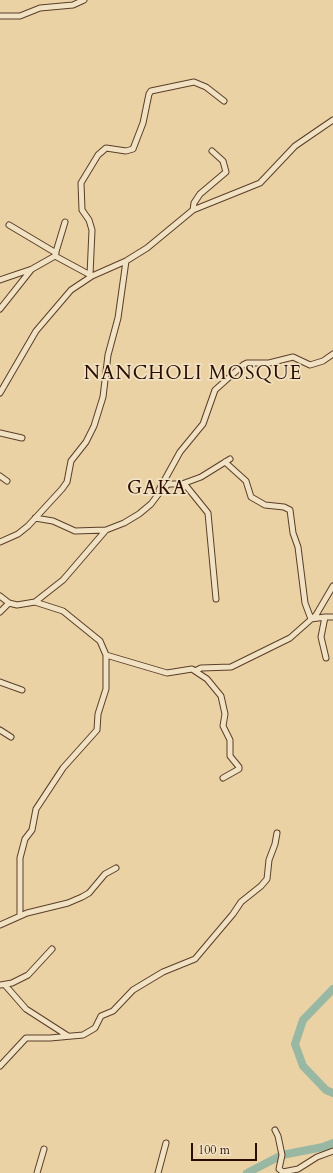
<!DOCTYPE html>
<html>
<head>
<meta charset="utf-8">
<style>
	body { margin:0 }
	#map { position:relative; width:333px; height:1173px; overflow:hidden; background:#ead2a5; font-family:Cardo,serif }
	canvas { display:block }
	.scale { position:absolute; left:191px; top:1143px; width:66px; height:18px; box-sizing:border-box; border:2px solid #2b0d00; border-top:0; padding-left:5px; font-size:12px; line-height:14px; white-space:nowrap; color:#2b0d00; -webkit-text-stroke:3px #f1e2c4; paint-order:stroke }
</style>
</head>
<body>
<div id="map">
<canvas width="333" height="1173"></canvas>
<div class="scale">100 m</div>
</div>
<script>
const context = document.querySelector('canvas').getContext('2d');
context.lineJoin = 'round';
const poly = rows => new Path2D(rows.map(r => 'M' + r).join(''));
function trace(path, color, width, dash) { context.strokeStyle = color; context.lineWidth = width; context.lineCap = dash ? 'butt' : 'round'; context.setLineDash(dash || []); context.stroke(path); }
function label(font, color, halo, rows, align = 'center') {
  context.font = font + ' Cardo,serif'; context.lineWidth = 3.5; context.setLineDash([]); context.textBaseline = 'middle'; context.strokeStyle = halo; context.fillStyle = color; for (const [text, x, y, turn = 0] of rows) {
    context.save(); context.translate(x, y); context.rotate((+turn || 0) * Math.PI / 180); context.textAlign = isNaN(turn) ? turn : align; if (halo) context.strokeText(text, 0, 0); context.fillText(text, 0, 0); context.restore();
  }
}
trace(poly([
	[333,989,303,1020,295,1044,303,1066,326,1090,333,1093],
	[247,1173,282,1155,323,1147,333,1143]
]), '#98b8a3', 8);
const minor = poly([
	[0,16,20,16,40,8,73,5,84,0],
	[193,210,194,203,200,194,226,172,223,161,212,151],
	[9,225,56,253],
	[55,255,65,222],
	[90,275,92,230,89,220,82,210,81,183,98,155,106,148,126,151,133,149,143,123,149,94,151,91,194,82,206,87,224,101],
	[0,280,32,269,55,256,92,276],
	[0,309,31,270],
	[0,393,36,331,71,290,92,276,126,261,147,248,193,210,260,183,295,146,333,120],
	[0,433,22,438],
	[225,462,246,481,251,497,265,505,284,507,290,510,293,533,298,547,305,603,311,619,325,617,321,637,326,658],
	[0,476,7,481],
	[182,484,201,477,230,459],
	[159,490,180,452,203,424,215,390,243,365,247,363,269,363,293,357,310,365,323,361,333,354],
	[35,518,53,521,75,531,106,530],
	[0,542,18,534,28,526,62,489,67,482,71,461,86,442,94,426,103,397,108,355,118,318,126,261],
	[0,596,9,603,17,605,35,602,63,580,106,530,124,523,139,514,151,504,163,488,169,484,176,484,187,487,208,513,216,599],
	[0,612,9,603],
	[325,617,333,617],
	[106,655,167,673,192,669,195,671,201,668,231,667,290,638,316,615,333,586],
	[195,671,207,679,221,696,225,714,223,726,230,740,230,756,239,767,239,769,223,778],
	[0,682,22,690],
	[0,730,11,737],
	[20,916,20,858,25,839,32,830,36,809,63,768,97,730,98,714,106,689,106,655,100,641,63,611,35,602],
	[0,925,27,913,68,903,82,897,89,893,105,874,116,868],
	[0,985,12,983,28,975,52,949],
	[5,985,26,1009,68,1036],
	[0,1066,26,1038,50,1038,83,1035,95,1028,101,1016,113,1011,133,990,163,972,195,959,233,914,241,902,261,886,267,879,269,860,275,844,277,833],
	[275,1130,278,1136,282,1155,279,1169,283,1172,298,1169,317,1157,333,1151],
	[37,1173,44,1149],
	[158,1173,166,1143]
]);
trace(minor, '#5b3e29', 7);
trace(minor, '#f1e2c4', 5);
context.letterSpacing = '1px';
label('19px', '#2b0d00', '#f1e2c4', [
	["NANCHOLI MOSQUE",193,375],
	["GAKA",157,490]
]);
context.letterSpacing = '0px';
</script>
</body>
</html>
